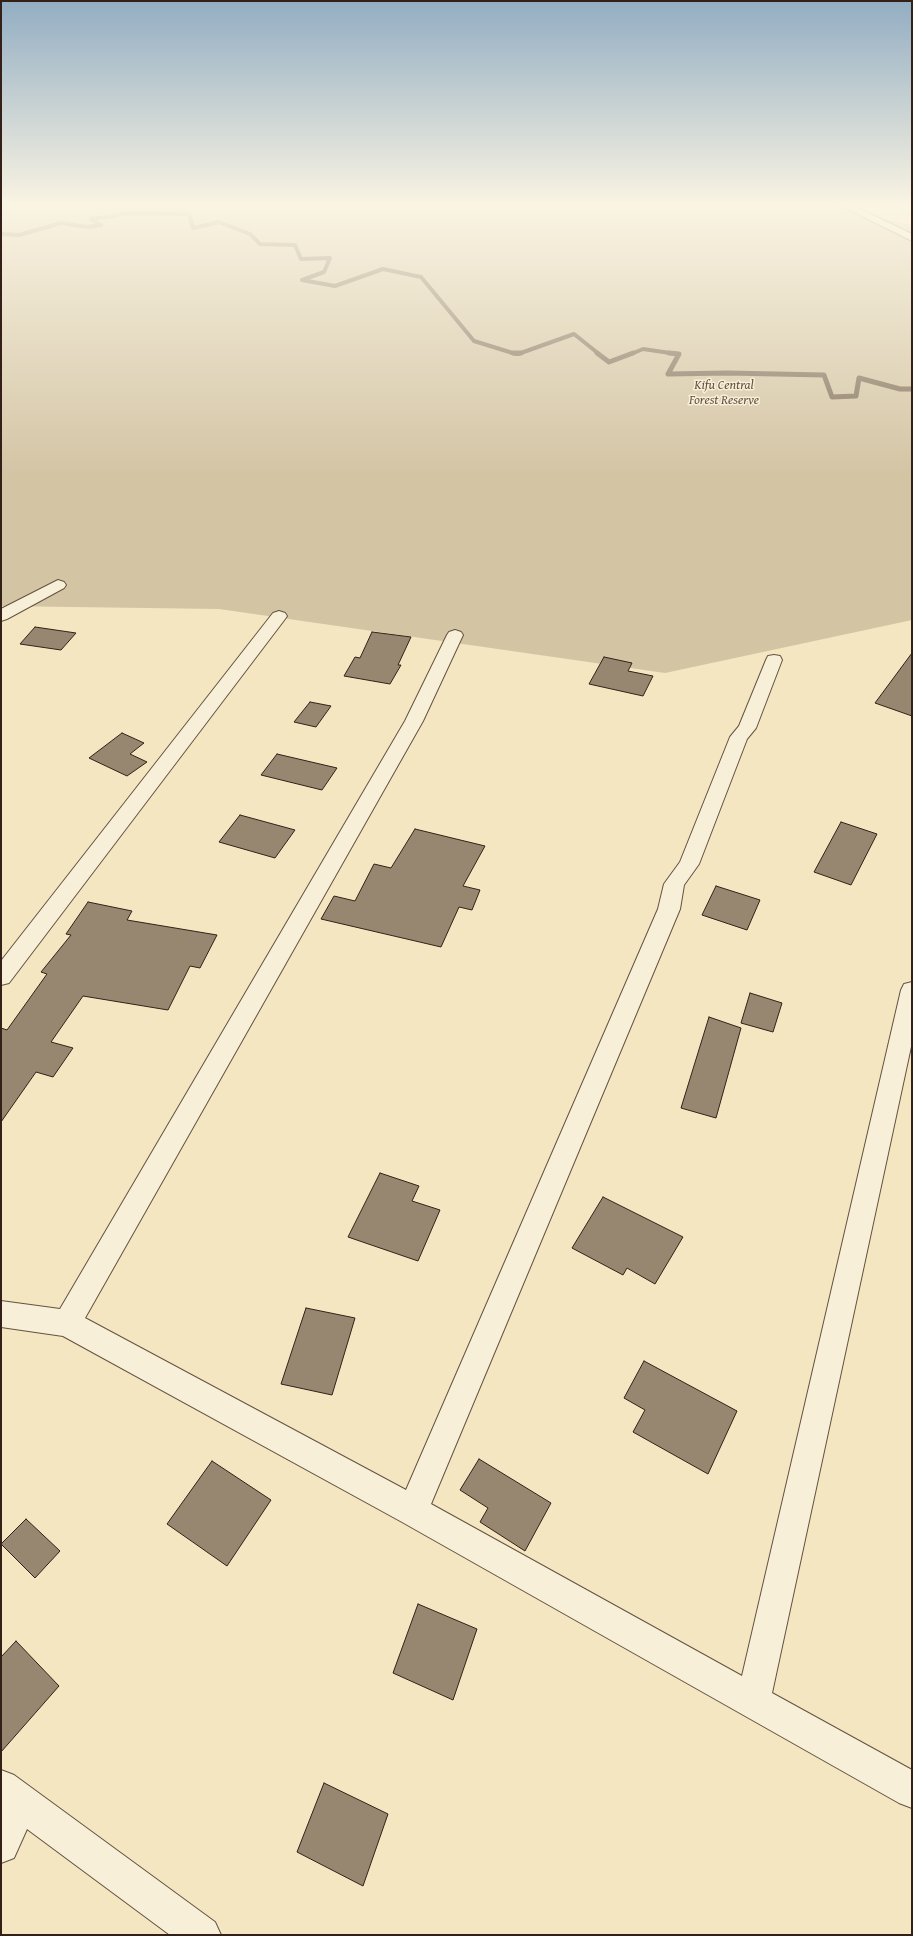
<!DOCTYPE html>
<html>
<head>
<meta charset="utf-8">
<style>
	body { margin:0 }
	#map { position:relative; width:913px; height:1936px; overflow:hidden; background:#f3e6c1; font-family:"Gentium Book Plus",serif }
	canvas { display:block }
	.frame { position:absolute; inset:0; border:2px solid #342018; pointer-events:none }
</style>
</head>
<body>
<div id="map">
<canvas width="913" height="1936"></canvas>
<div class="frame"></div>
</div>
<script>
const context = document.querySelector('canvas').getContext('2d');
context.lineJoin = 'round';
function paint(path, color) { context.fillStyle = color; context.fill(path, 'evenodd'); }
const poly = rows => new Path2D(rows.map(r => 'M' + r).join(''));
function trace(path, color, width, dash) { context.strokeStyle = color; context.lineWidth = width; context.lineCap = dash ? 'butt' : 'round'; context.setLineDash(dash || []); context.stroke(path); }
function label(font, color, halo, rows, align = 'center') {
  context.font = font + ' "Gentium Book Plus",serif'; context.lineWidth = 3; context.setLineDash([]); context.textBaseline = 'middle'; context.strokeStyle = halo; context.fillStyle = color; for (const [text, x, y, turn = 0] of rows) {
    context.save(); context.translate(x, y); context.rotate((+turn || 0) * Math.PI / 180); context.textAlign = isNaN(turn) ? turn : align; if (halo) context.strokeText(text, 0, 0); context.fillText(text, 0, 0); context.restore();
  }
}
paint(poly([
	[1,205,825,205,912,225,912,620,665,673,219,609,1,606]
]), '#d3c4a4');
trace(poly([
	[1,234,19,235,61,223,88,227,101,225,91,219,130,213,189,214,193,228,219,222,250,234,260,244,295,245,301,259,330,258,324,272,302,280,335,286,383,269,421,277,474,341,516,354],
	[518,354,574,334,599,354],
	[631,354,643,349,677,354]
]), '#806f5b', 4);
trace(poly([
	[513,353,521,353],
	[597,353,609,362,633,353],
	[669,353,679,354,668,374,728,373,824,375,832,397,856,396,859,378,900,389,912,389]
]), '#806f5b', 5);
const building = poly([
	[35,627,76,633,61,650,20,644,35,627],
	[372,632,411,637,398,665,401,665,390,684,344,676,355,657,360,658,372,632],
	[912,653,912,716,875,703,912,653],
	[604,657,632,663,628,671,653,676,643,696,589,684,604,657],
	[310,702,331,706,316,727,294,722,310,702],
	[122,733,144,743,130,754,147,762,127,776,89,758,122,733],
	[277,754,337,768,322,790,261,775,277,754],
	[240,815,295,830,275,858,219,842,240,815],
	[841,822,877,834,851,885,814,872,841,822],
	[415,829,485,846,463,886,480,890,472,910,459,907,441,947,321,919,334,896,355,901,374,864,391,868,415,829],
	[716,886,760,900,747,930,702,915,716,886],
	[88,902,132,911,127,920,217,935,200,968,190,966,168,1010,83,996,51,1042,73,1048,53,1077,36,1072,1,1122,1,1028,7,1030,47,974,41,972,71,935,66,934,88,902],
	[750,993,782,1003,773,1032,741,1023,750,993],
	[709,1017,741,1028,716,1118,681,1108,709,1017],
	[380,1173,419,1186,412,1201,440,1210,418,1261,348,1237,380,1173],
	[603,1197,683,1237,655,1284,627,1268,623,1275,572,1248,603,1197],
	[306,1308,355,1318,332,1395,281,1384,306,1308],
	[644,1361,737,1411,708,1474,633,1432,645,1410,624,1398,644,1361],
	[479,1459,551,1503,525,1551,480,1522,488,1508,460,1490,479,1459],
	[212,1461,271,1500,227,1566,167,1524,212,1461],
	[26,1519,60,1551,35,1578,1,1544,26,1519],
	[418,1604,477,1629,453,1700,393,1673,418,1604],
	[16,1641,59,1686,1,1752,1,1657,16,1641],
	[324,1783,388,1814,363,1886,297,1852,324,1783]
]);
paint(building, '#978770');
trace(building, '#342018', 1);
const street = poly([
	[840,205,852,205,912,234,912,241,840,205],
	[58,580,64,582,66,585,64,588,7,619,1,621,1,609,58,580],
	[279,611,285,613,287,616,285,619,9,983,1,985,1,961,273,613,279,611],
	[455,630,461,632,463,635,423,721,85,1318,406,1490,658,909,664,884,680,862,730,737,739,726,766,660,768,656,774,655,780,656,782,660,756,728,747,739,699,864,684,885,680,909,431,1504,742,1676,901,990,904,984,912,982,912,1042,772,1693,912,1770,912,1808,899,1803,402,1522,63,1336,1,1327,1,1301,60,1309,405,721,447,635,449,632,455,630],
	[1,1770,14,1775,215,1922,221,1935,170,1935,27,1829,14,1858,1,1863,1,1770]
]);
trace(street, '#645242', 2);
paint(street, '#f7efd7');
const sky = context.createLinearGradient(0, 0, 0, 476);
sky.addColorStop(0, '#92adc2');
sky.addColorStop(0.43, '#faf4e3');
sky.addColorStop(1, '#faf4e300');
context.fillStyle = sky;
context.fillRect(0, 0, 913, 476);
label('italic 13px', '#645142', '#f7efd7', [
	["Kifu Central",724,386],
	["Forest Reserve",724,401]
]);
</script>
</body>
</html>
